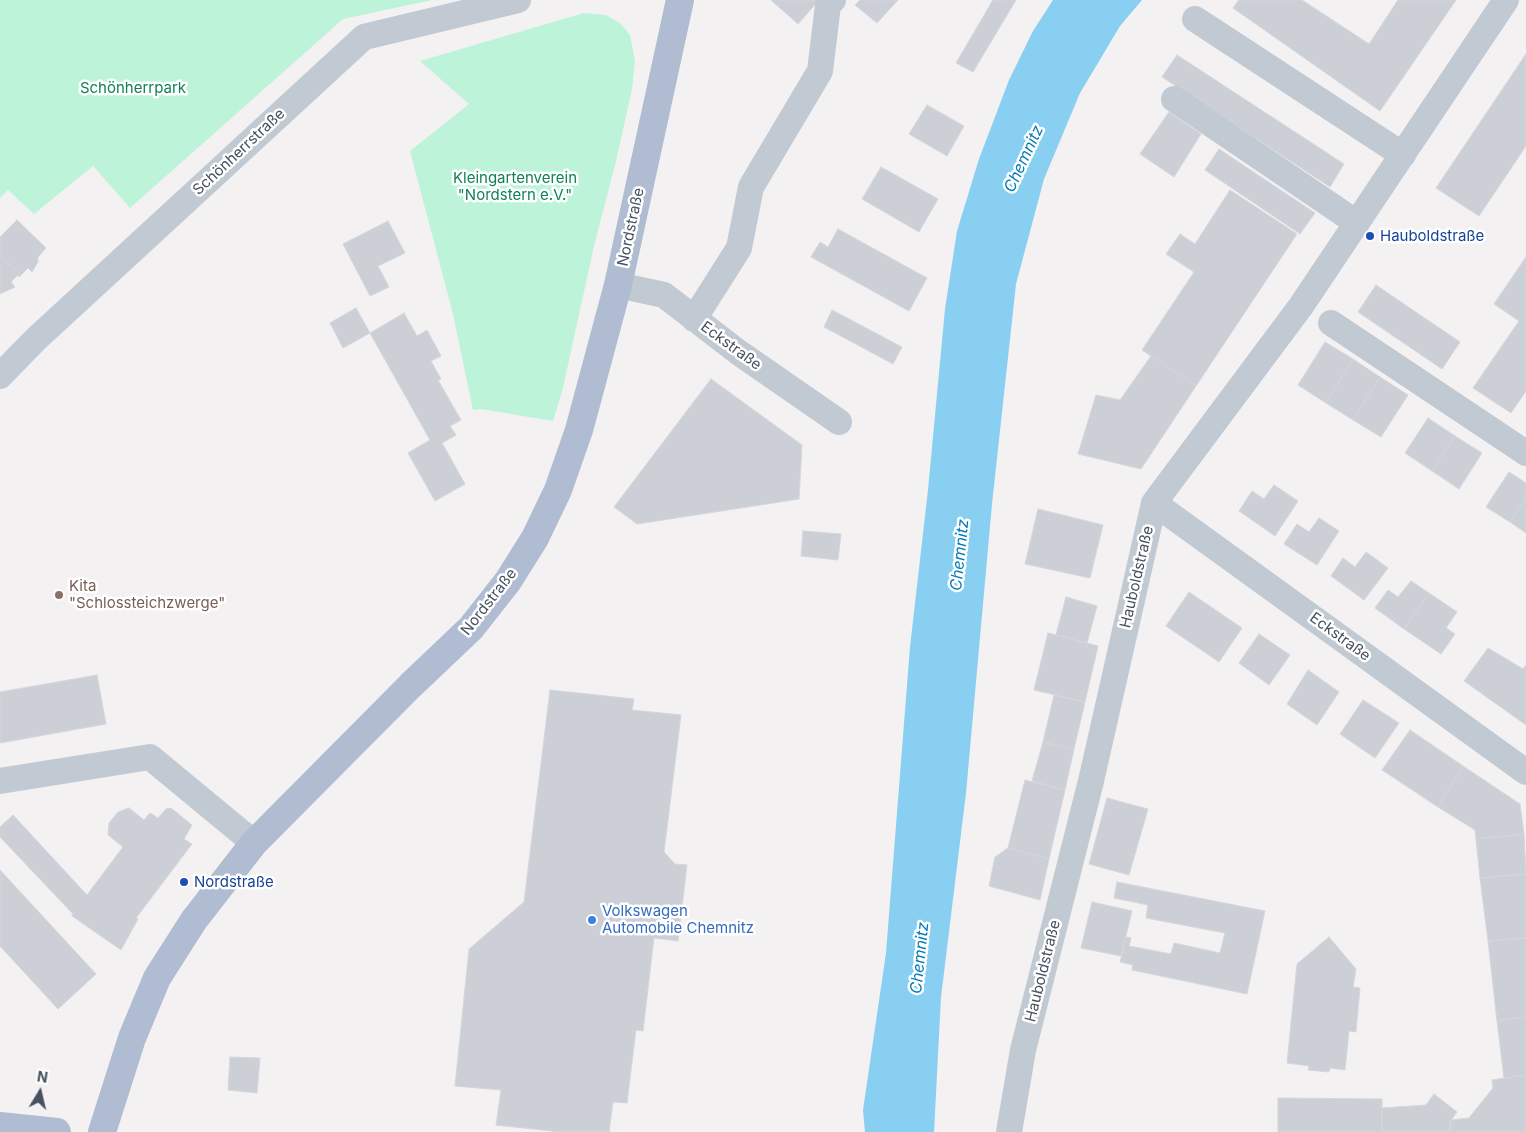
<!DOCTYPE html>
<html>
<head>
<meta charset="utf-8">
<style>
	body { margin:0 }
	#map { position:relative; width:1526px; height:1132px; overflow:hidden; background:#f3f1f1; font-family:Inter,sans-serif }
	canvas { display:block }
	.north { position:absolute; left:15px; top:1067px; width:50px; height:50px; -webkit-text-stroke:4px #fff; paint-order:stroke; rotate:9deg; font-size:14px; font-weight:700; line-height:20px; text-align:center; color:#475160 }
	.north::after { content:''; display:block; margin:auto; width:18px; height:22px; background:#475160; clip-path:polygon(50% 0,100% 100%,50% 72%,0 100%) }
</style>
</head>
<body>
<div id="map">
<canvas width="1526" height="1132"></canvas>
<div class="north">N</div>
</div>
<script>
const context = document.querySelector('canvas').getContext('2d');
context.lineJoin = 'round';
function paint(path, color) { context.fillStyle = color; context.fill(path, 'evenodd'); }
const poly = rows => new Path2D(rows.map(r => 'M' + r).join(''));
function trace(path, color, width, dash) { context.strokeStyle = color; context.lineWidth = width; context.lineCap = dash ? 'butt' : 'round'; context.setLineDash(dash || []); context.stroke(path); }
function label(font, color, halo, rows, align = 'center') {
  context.font = font + ' Inter,sans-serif'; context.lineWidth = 5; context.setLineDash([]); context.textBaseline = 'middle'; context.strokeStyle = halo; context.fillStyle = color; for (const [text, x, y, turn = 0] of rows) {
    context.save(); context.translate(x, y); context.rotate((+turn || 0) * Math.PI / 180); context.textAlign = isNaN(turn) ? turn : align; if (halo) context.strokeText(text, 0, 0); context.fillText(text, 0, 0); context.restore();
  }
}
paint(poly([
	[0,0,432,0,343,19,130,208,93,166,34,214,8,190,0,198],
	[584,13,606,15,620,23,630,35,635,61,632,89,616,161,594,246,562,392,553,421,481,409,473,410,453,314,410,151,469,104,420,61]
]), '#bdf3d9');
paint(poly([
	[1053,0,1142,0,1120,26,1080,93,1044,179,1016,284,992,504,966,793,941,997,934,1132,865,1132,863,1110,886,953,910,647,928,490,945,309,957,231,979,159,1009,80,1033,31]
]), '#88cff2');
const building = poly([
	[771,0,819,0,798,24,771,0],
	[860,0,898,0,877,23,855,5,860,0],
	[993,0,1016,0,973,72,956,63,993,0],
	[1239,0,1302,0,1369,44,1398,0,1456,0,1380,111,1233,8,1239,0],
	[1526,54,1526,146,1479,216,1436,188,1526,54],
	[1177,55,1344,164,1330,187,1162,77,1177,55],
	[927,105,964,126,947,156,909,134,927,105],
	[1169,112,1201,134,1174,177,1140,154,1169,112],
	[1219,149,1315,213,1300,234,1205,170,1219,149],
	[881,167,938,199,919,232,862,199,881,167],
	[1230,190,1297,234,1196,386,1142,350,1194,272,1166,254,1180,234,1195,244,1230,190],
	[17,220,46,248,38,257,38,262,32,272,28,268,21,275,0,255,0,237,17,220],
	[388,221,405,253,378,266,389,287,370,296,343,244,388,221],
	[838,229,927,278,909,311,811,257,820,242,828,247,838,229],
	[0,255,21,275,19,277,18,275,11,282,15,287,0,294,0,255],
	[1526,257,1526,391,1511,413,1473,388,1519,321,1494,304,1526,257],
	[1376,285,1460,342,1442,369,1358,312,1376,285],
	[356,308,370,333,343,348,330,323,356,308],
	[832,310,902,347,893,364,824,327,832,310],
	[404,313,417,336,427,330,441,356,431,361,441,379,438,380,461,420,450,426,456,435,442,443,465,484,435,501,408,453,430,440,370,333,404,313],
	[1325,342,1353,359,1326,403,1298,385,1325,342],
	[1151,356,1196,386,1141,469,1078,454,1096,395,1120,400,1151,356],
	[1353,359,1380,377,1353,420,1326,403,1353,359],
	[1380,377,1408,395,1381,437,1353,420,1380,377],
	[711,379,802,445,799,499,637,524,614,507,711,379],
	[1428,418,1455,436,1432,471,1405,453,1428,418],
	[1455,436,1482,453,1459,489,1432,471,1455,436],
	[1509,472,1526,483,1526,498,1510,522,1486,507,1509,472],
	[1274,485,1298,501,1275,536,1239,511,1252,491,1264,499,1274,485],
	[1526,498,1526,533,1510,522,1526,498],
	[1038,509,1103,525,1090,578,1025,564,1038,509],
	[1319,518,1339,531,1317,565,1284,544,1297,524,1309,532,1319,518],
	[803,531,841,534,838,560,801,556,803,531],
	[1366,552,1388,568,1364,600,1331,576,1343,558,1355,567,1366,552],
	[1411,581,1429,593,1404,629,1375,608,1388,590,1398,597,1411,581],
	[1189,592,1242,628,1219,662,1166,626,1189,592],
	[1429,593,1457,612,1446,628,1455,634,1441,654,1404,629,1429,593],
	[1066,597,1097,606,1087,643,1056,635,1066,597],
	[1048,633,1098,646,1085,702,1034,690,1048,633],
	[1259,634,1290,655,1269,685,1239,663,1259,634],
	[1488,648,1523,669,1526,665,1526,725,1464,681,1488,648],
	[1308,670,1339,692,1317,725,1287,704,1308,670],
	[97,675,106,724,0,743,0,692,97,675],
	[550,690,634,699,632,710,681,715,664,852,675,864,687,865,678,941,654,938,643,1031,636,1030,627,1103,613,1102,609,1132,561,1132,496,1125,501,1090,455,1086,469,949,524,902,550,690],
	[1054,695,1085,702,1074,749,1043,742,1054,695],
	[1363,700,1399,723,1375,758,1340,734,1363,700],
	[1410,730,1463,766,1438,807,1382,770,1410,730],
	[1043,742,1074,749,1065,790,1032,781,1043,742],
	[1463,766,1520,804,1524,834,1476,839,1475,830,1438,807,1463,766],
	[1025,780,1065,790,1049,859,1008,848,1025,780],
	[1107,798,1148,809,1129,875,1089,864,1107,798],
	[129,808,144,820,150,813,158,818,166,809,171,808,192,825,184,839,192,844,136,918,138,919,121,950,72,916,73,914,0,837,0,827,13,815,87,895,123,847,108,835,109,823,118,812,129,808],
	[1524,834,1526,874,1480,878,1476,839,1524,834],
	[1008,848,1049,859,1040,900,989,886,995,857,1008,848],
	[0,870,96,974,58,1009,0,946,0,870],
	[1526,874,1526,938,1488,941,1480,878,1526,874],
	[1117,882,1265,911,1247,994,1132,970,1133,965,1120,962,1126,937,1131,938,1129,946,1171,954,1174,943,1220,953,1225,933,1146,918,1148,905,1114,898,1117,882],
	[1092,902,1132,911,1121,956,1081,948,1092,902],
	[1329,937,1356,969,1353,987,1360,988,1356,1032,1349,1031,1345,1070,1330,1068,1329,1072,1308,1070,1309,1066,1287,1063,1297,964,1329,937],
	[1526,938,1526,1017,1497,1021,1488,941,1526,938],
	[1526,1017,1526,1075,1504,1078,1497,1021,1526,1017],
	[230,1057,260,1058,257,1093,228,1090,230,1057],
	[1526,1075,1526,1132,1450,1132,1451,1120,1469,1118,1493,1088,1492,1080,1526,1075],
	[1434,1094,1457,1112,1450,1122,1450,1132,1382,1132,1382,1108,1426,1105,1434,1094],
	[1278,1098,1382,1099,1382,1132,1278,1132,1278,1098]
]);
paint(building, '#cdcfd6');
trace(building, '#d4d6dd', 1);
trace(poly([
	[1195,19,1403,155],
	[1174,99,1357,223],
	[618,285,664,295,738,352,839,422],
	[694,319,739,248,751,187,820,71,828,5,833,0],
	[1331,323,1526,453],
	[0,376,35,340,364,37,518,0],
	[1154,503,1526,772],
	[0,781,150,757,254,843],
	[1009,1132,1023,1050,1091,781,1154,503,1301,306,1506,0]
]), '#c1c9d3', 26);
trace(poly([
	[0,1126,57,1132],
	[102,1132,132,1038,157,978,194,920,254,843,411,685,471,628,508,581,535,538,558,490,579,430,618,285,680,0]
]), '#afbcd1', 28);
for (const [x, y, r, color] of [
	[1370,236,5,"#1a4fb4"],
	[59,595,5,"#8d6e63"],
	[184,882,5,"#1a4fb4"],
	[592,920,5,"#3f7fe0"]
]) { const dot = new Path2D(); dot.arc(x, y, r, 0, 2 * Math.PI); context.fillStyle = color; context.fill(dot); trace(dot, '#fff', 2); }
label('15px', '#118257', '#fff', [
	["Schönherrpark",133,88],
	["Kleingartenverein",515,178],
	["\"Nordstern e.V.\"",515,195]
]);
label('15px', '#475160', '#fff', [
	["Schönherrstraße",239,152,-43],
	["Nordstraße",631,227,-78],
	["Eckstraße",731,346,36],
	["Hauboldstraße",1137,577,-77],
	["Nordstraße",489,602,-52],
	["Eckstraße",1340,637,36],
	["Hauboldstraße",1043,971,-76]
]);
label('15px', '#164399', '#fff', [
	["Hauboldstraße",1380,236],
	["Nordstraße",194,882]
], 'left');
label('15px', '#785e54', '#fff', [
	["Kita",69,586],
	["\"Schlossteichzwerge\"",69,603]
], 'left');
label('15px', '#366cbe', '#fff', [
	["Volkswagen",602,911],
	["Automobile Chemnitz",602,928]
], 'left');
label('italic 16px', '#037bb7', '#fff', [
	["Chemnitz",1024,159,-65],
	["Chemnitz",960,555,-84],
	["Chemnitz",920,958,-84]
]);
</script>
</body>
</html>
